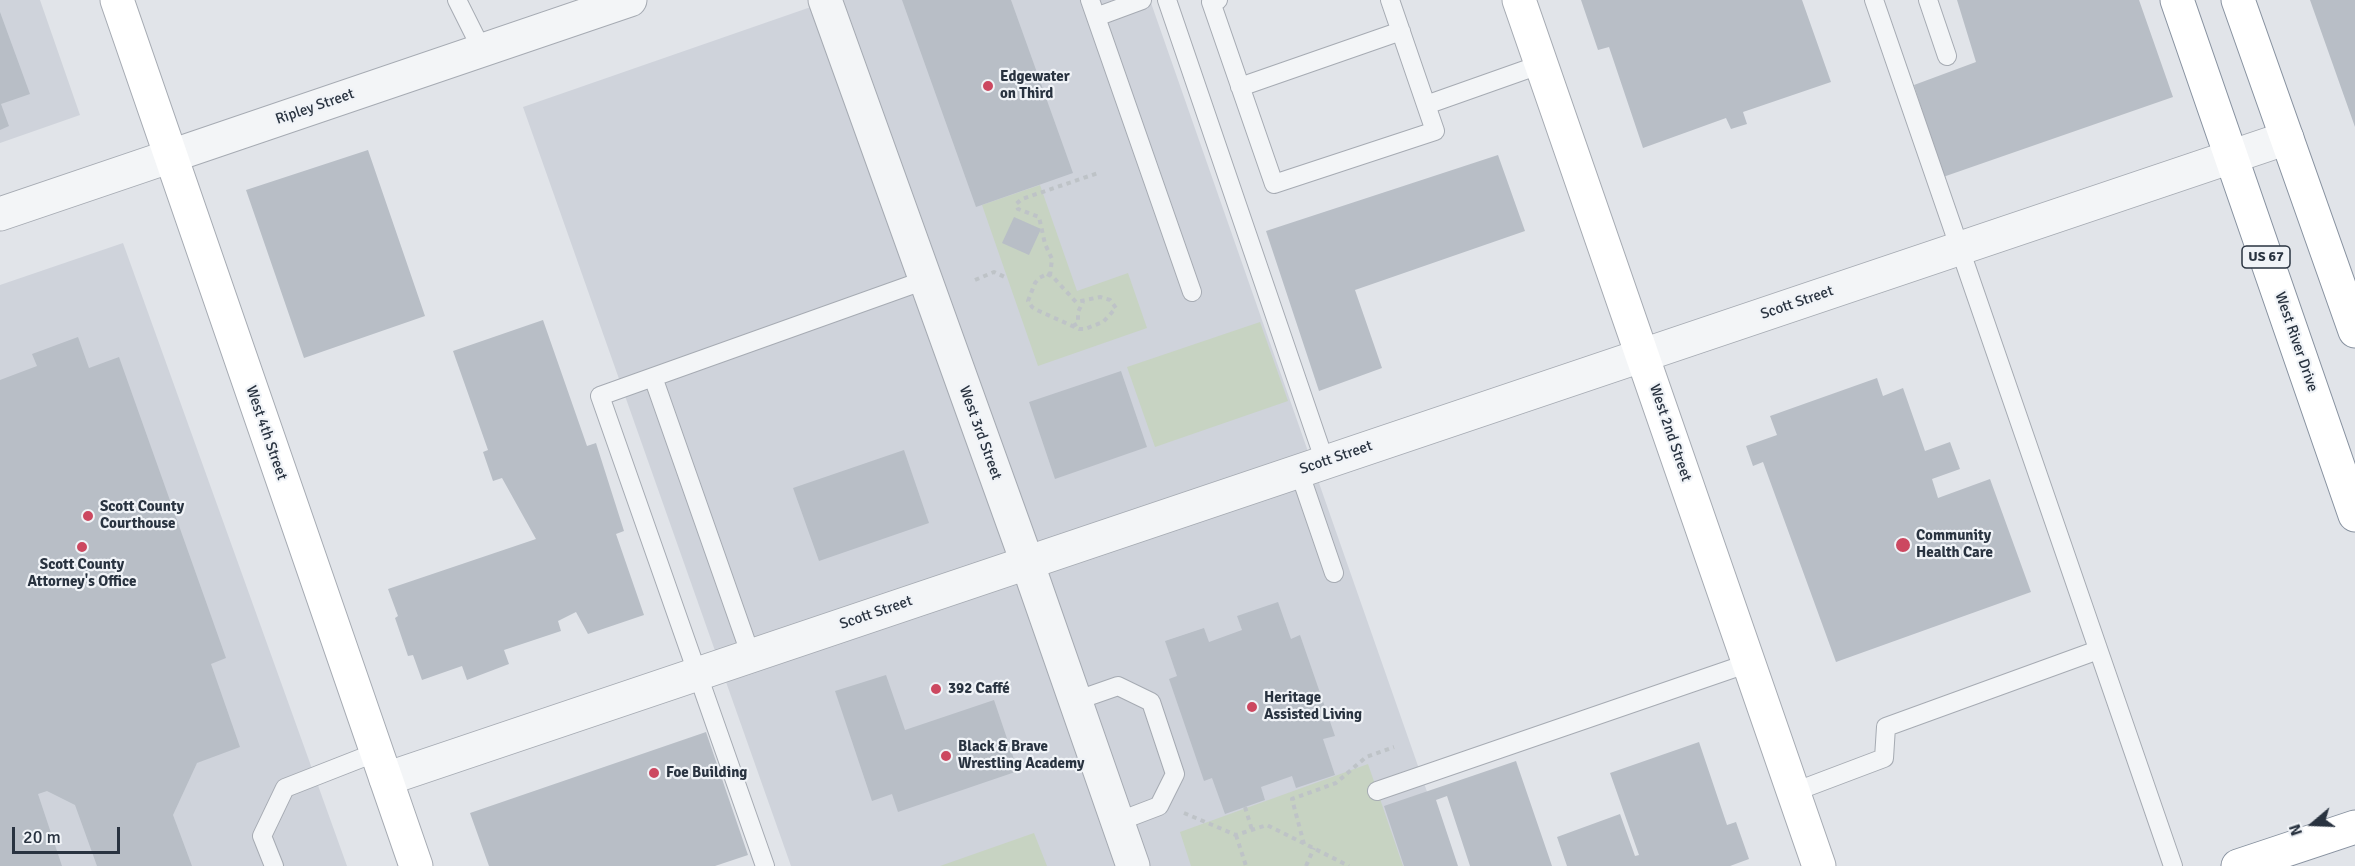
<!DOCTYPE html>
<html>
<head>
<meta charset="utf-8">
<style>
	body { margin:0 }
	#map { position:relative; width:2355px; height:866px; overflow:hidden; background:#e1e4e9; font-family:Signika,sans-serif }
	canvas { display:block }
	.north { position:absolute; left:2283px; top:794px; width:60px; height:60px; -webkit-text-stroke:4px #f0f3f7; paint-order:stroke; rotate:251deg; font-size:16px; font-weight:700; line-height:24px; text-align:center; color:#293340 }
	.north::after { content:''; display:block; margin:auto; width:21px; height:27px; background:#293340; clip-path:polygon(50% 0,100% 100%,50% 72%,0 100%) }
	.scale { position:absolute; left:12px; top:827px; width:108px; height:27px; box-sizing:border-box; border:3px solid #293340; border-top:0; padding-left:8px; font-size:18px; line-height:21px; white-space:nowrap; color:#293340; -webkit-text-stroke:4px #f0f3f7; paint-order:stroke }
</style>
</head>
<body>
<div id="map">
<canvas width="2355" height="866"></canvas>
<div class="north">N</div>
<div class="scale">20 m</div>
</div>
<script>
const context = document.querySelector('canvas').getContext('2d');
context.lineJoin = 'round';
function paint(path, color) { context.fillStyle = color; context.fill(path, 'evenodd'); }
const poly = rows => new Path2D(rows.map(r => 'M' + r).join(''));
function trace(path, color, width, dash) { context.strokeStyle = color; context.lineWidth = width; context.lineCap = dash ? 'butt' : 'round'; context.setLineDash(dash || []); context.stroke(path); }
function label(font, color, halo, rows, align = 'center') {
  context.font = font + ' Signika,sans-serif'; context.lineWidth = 4.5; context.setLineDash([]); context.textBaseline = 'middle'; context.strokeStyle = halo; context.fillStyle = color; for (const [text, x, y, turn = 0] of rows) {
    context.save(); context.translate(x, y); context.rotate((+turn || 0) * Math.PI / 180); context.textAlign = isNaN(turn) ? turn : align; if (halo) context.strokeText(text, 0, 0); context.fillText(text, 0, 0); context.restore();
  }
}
paint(poly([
	[0,0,40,0,80,115,0,143],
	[831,0,1150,0,1453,866,791,866,523,107],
	[123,243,347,866,0,866,0,285]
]), '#cfd3db');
paint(poly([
	[1040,185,1077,291,1128,273,1147,328,1038,366,982,205],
	[1260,322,1288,401,1155,447,1127,367],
	[1368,764,1403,866,1191,866,1180,832],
	[1034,833,1047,866,940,866]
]), '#c7d3c2');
paint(poly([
	[902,0,1011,0,1073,173,976,207],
	[1581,0,1802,0,1831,82,1743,112,1747,124,1731,129,1726,118,1643,148,1609,47,1598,50],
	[1957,0,2139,0,2173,97,1943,177,1914,85,1976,62],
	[2310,0,2355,0,2355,127],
	[0,12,30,94,1,104,9,126,0,130],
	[368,150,425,316,304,358,246,190],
	[1498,155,1525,231,1355,290,1382,368,1319,391,1266,231],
	[1014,217,1041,229,1029,255,1002,243],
	[543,320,587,446,596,443,624,531,616,534,644,615,588,634,576,612,558,621,561,631,504,650,509,664,467,680,462,666,422,680,413,655,408,656,395,618,398,616,388,589,536,539,502,478,493,481,483,452,488,450,453,351],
	[78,337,89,368,119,357,226,658,211,664,240,747,197,763,173,815,192,866,97,866,75,805,47,791,38,794,62,866,0,866,0,380,37,366,32,354],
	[1121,371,1147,447,1055,479,1029,402],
	[1877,378,1883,396,1903,388,1925,451,1950,442,1960,469,1932,479,1938,498,1990,479,2031,592,1836,662,1763,462,1753,466,1746,446,1777,435,1770,416],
	[904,450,929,523,819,561,793,488],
	[1278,602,1291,639,1300,635,1335,736,1323,739,1335,775,1296,788,1292,776,1261,787,1265,800,1225,814,1212,778,1204,781,1169,679,1177,676,1165,641,1204,628,1209,642,1242,630,1237,616],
	[886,675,905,730,994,700,1018,771,898,812,892,794,872,801,835,691],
	[706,732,748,855,715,866,489,866,470,813],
	[1699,742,1727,825,1736,822,1749,859,1730,866,1567,866,1557,837,1620,814,1635,856,1639,855,1610,773],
	[1516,761,1552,866,1470,866,1447,796,1436,800,1458,866,1404,866,1384,806]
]), '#b8bec6');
const service = poly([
	[457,0,482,50],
	[1090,0,1192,292],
	[1167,0,1325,462],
	[1218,0,1211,2,1274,184,1435,131,1390,0],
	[1874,0,2173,866],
	[1928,0,1947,56],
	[1096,17,1142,0],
	[1240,87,1401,31],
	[1426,105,1542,64],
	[653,377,751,656],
	[1299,471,1334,573],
	[1075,701,1118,686,1151,702,1175,774,1159,806,1117,822],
	[1377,791,1749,663],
	[1794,792,1884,758,1886,727,2098,650],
	[274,866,262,836,285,788,377,752],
	[765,866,600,396,925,280]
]);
const minor = poly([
	[0,214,171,156],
	[386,779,2287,138]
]);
const tertiary = poly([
	[825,0,1027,562,1133,866],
	[171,156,630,0]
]);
const secondary = poly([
	[117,0,416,866],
	[1519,0,1819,866]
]);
const trunk = poly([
	[2177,0,2355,515],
	[2238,0,2355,331],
	[2238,866,2355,827]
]);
trace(service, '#a6abb3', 20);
trace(minor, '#a6abb3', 35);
trace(tertiary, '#a6abb3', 35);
trace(secondary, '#a6abb3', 35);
trace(trunk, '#8892a0', 35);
trace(poly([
	[1047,274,1053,277,1076,302,1100,297,1110,300,1116,308,1103,322,1085,329,1079,329,1039,311,1032,307,1028,301,1035,283,1039,278,1047,274],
	[1050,276,1052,259,1045,244,1039,217,1018,209,1016,204,1022,199,1098,173],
	[975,280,994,272,1007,278],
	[1073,326,1078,323,1078,312,1083,302],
	[1245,807,1252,830],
	[1184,813,1236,835,1267,825,1349,866],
	[1236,835,1246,866],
	[1304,844,1292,799,1336,783,1366,757,1394,747],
	[1306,866,1314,848]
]), '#bec3c7', 4, [4.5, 4.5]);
trace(service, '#f3f5f7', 18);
trace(minor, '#f3f5f7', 33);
trace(tertiary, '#f3f5f7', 33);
trace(secondary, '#fff', 33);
trace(trunk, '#fff', 33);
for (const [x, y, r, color] of [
	[988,86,6,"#cc4860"],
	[88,516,6,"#cc4860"],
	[1903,545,8,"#cc4860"],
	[82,547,6,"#cc4860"],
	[936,689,6,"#cc4860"],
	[1252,707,6,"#cc4860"],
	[946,756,6,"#cc4860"],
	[654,773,6,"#cc4860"]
]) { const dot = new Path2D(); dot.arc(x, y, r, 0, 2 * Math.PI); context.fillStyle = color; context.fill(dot); trace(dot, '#f0f3f7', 2); }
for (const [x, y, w] of [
	[2266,257,48]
]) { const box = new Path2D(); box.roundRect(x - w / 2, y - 11, w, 22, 4.5); context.fillStyle = '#f0f3f7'; context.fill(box); trace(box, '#293340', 1.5); }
label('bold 14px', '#293340', null, [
	["US 67",2266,257]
]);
label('bold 15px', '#293340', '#f0f3f7', [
	["Edgewater",1000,77],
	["on Third",1000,94],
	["Scott County",100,507],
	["Courthouse",100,524],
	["Community",1916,536],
	["Health Care",1916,553],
	["Scott County",82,565,"center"],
	["Attorney's Office",82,582,"center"],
	["392 Caffé",948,689],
	["Heritage",1264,698],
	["Assisted Living",1264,715],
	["Black & Brave",958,747],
	["Wrestling Academy",958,764],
	["Foe Building",666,773]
], 'left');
label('15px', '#293340', '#f0f3f7', [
	["Ripley Street",315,107,-19],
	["Scott Street",1797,303,-19],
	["West River Drive",2296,342,71],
	["West 4th Street",266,433,71],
	["West 3rd Street",980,433,70],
	["West 2nd Street",1670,433,71],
	["Scott Street",1336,458,-19],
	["Scott Street",876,613,-19]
]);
</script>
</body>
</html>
